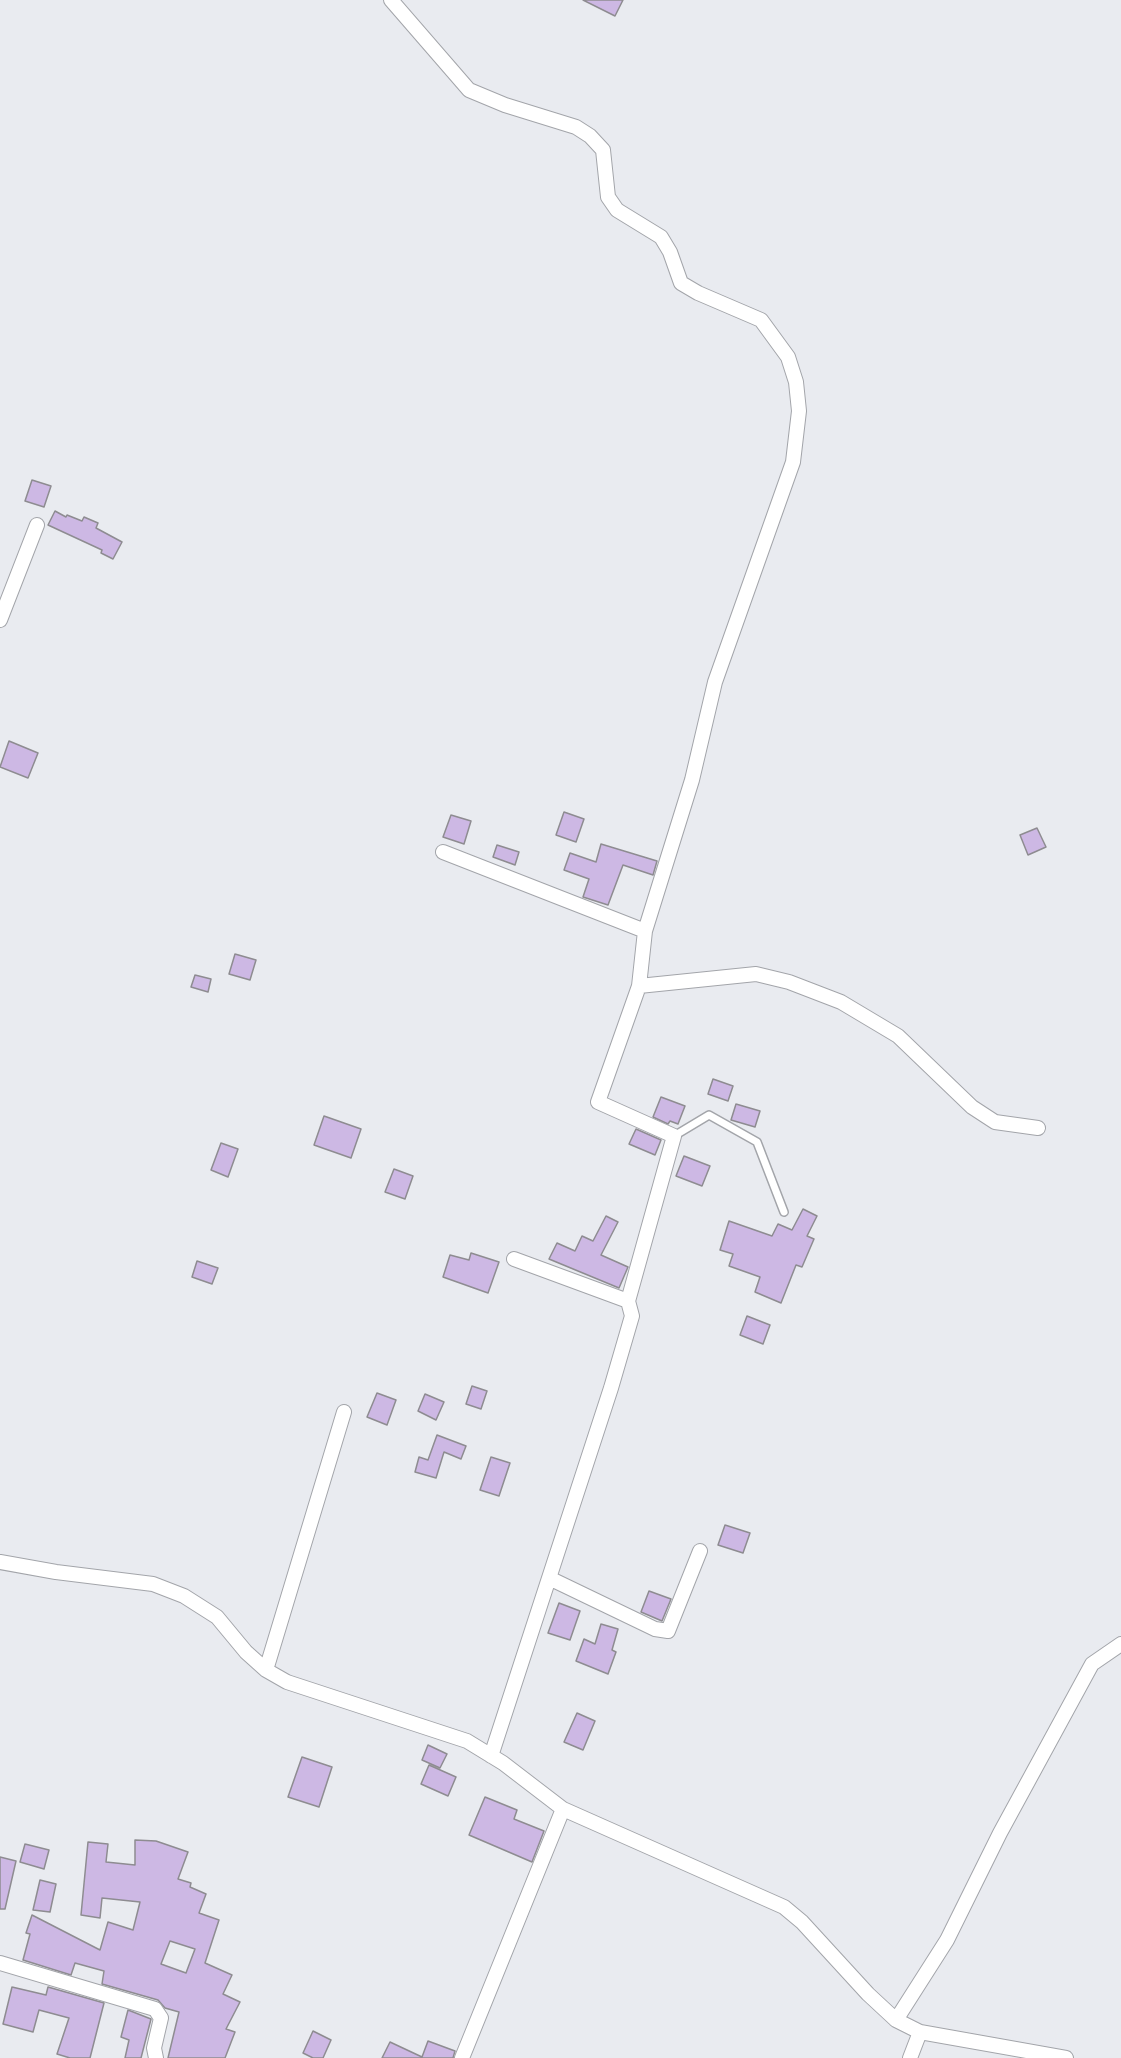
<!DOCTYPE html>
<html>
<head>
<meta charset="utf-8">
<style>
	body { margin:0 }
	canvas { display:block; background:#e9ebf0 }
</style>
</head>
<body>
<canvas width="1121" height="2058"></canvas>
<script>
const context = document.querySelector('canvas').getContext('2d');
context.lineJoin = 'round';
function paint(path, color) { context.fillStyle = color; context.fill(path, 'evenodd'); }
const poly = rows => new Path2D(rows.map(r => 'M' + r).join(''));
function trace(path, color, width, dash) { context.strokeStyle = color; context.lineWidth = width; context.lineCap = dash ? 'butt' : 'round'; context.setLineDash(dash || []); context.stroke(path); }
const building = poly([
	[583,0,623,0,615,16,583,0],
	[32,480,51,486,44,507,25,501,32,480],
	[55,511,66,517,67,515,82,521,84,517,98,523,96,528,122,542,113,559,101,553,102,550,48,525,55,511],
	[9,741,38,753,28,778,0,767,9,741],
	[564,812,584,819,576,842,556,835,564,812],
	[451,815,471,821,464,844,443,837,451,815],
	[1037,828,1046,847,1028,855,1020,835,1037,828],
	[601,844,657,861,653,875,623,865,608,905,583,897,589,879,564,870,570,853,596,862,601,844],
	[497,845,519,852,515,865,493,857,497,845],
	[235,954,256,960,250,980,229,974,235,954],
	[195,975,211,979,208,992,191,987,195,975],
	[713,1079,733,1086,728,1101,708,1094,713,1079],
	[661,1097,685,1106,678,1124,670,1121,668,1124,653,1117,661,1097],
	[736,1104,760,1111,755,1127,731,1120,736,1104],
	[324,1116,361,1129,351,1158,314,1145,324,1116],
	[636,1129,661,1140,655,1155,629,1144,636,1129],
	[221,1143,238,1149,228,1177,211,1170,221,1143],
	[684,1156,710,1166,702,1186,676,1176,684,1156],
	[394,1169,413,1176,405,1199,385,1192,394,1169],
	[803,1209,817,1216,807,1236,814,1239,802,1267,796,1265,781,1303,755,1292,760,1277,729,1266,733,1254,720,1250,729,1221,772,1236,778,1224,792,1230,803,1209],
	[606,1216,618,1222,601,1255,628,1267,619,1288,549,1259,557,1243,575,1251,582,1236,593,1241,606,1216],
	[471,1253,499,1262,488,1293,443,1277,450,1255,469,1260,471,1253],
	[197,1261,218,1268,212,1284,192,1277,197,1261],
	[747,1316,770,1325,763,1344,740,1335,747,1316],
	[472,1386,487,1391,481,1409,466,1404,472,1386],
	[377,1393,396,1400,387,1425,367,1417,377,1393],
	[425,1394,444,1402,436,1420,418,1411,425,1394],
	[437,1435,466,1446,461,1459,444,1452,436,1478,415,1472,419,1457,428,1460,437,1435],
	[491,1457,510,1463,499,1496,480,1490,491,1457],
	[725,1525,750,1533,743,1553,718,1545,725,1525],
	[649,1591,671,1599,662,1621,641,1612,649,1591],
	[559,1603,580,1611,570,1640,548,1633,559,1603],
	[601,1624,618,1629,612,1650,616,1652,608,1674,576,1661,584,1639,595,1644,601,1624],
	[577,1713,595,1721,583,1750,564,1742,577,1713],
	[428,1745,447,1754,440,1768,422,1760,428,1745],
	[302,1757,332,1767,319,1807,288,1797,302,1757],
	[429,1765,456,1777,448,1796,421,1784,429,1765],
	[485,1797,517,1810,514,1819,544,1831,532,1862,469,1835,485,1797],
	[135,1840,156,1841,188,1852,178,1879,191,1883,190,1887,206,1894,199,1913,219,1920,205,1963,232,1975,223,1994,240,2002,226,2029,235,2032,225,2058,168,2058,179,2012,165,2008,158,2000,102,1984,104,1971,75,1963,71,1975,23,1960,30,1934,26,1933,32,1915,100,1950,108,1922,133,1930,140,1902,102,1898,100,1918,81,1915,88,1842,108,1844,106,1862,135,1865,135,1840],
	[170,1941,195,1949,186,1973,161,1964,170,1941],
	[25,1844,49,1850,44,1869,20,1862,25,1844],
	[0,1857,16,1861,5,1909,0,1909,0,1857],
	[40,1880,56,1884,50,1912,33,1910,40,1880],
	[12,1987,46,1995,48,1987,104,2003,90,2058,70,2058,57,2054,69,2018,39,2010,33,2032,3,2024,12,1987],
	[128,2010,151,2019,141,2058,125,2058,129,2040,121,2037,128,2010],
	[313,2031,331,2040,323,2058,313,2058,303,2053,313,2031],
	[428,2041,455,2051,453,2058,382,2058,390,2042,422,2057,428,2041]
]);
paint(building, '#cdb8e4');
trace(building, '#8e8c91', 1.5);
const service = poly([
	[674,1136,709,1115,757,1142,784,1212]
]);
const minor = poly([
	[391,0,469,90,505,105,576,127,590,136,603,150,608,197,617,210,661,237,670,252,681,283,698,293,761,320,788,357,796,382,799,411,793,462,715,682,692,780,645,931,639,986,598,1102,674,1136,628,1301,632,1316,611,1388,491,1756],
	[0,620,37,525],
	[443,852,645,931],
	[639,986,756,974,789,982,841,1002,898,1036,972,1107,995,1122,1038,1128],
	[514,1259,628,1301],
	[0,1562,56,1572,153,1584,184,1596,217,1617,246,1652,266,1670,287,1682,467,1741,503,1763,563,1809,784,1907,802,1922,868,1994,896,2020,920,2032,1066,2058],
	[549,1578,655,1629,668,1631,700,1551],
	[266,1670,344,1412],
	[0,1963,155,2009,161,2018,154,2048,156,2058],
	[896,2020,947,1940,1000,1833,1092,1664,1121,1644],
	[462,2058,563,1809],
	[910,2058,920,2032]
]);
trace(service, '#a3a5aa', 10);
trace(minor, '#a3a5aa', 16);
trace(service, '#fff', 7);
trace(minor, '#fff', 14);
</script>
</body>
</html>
